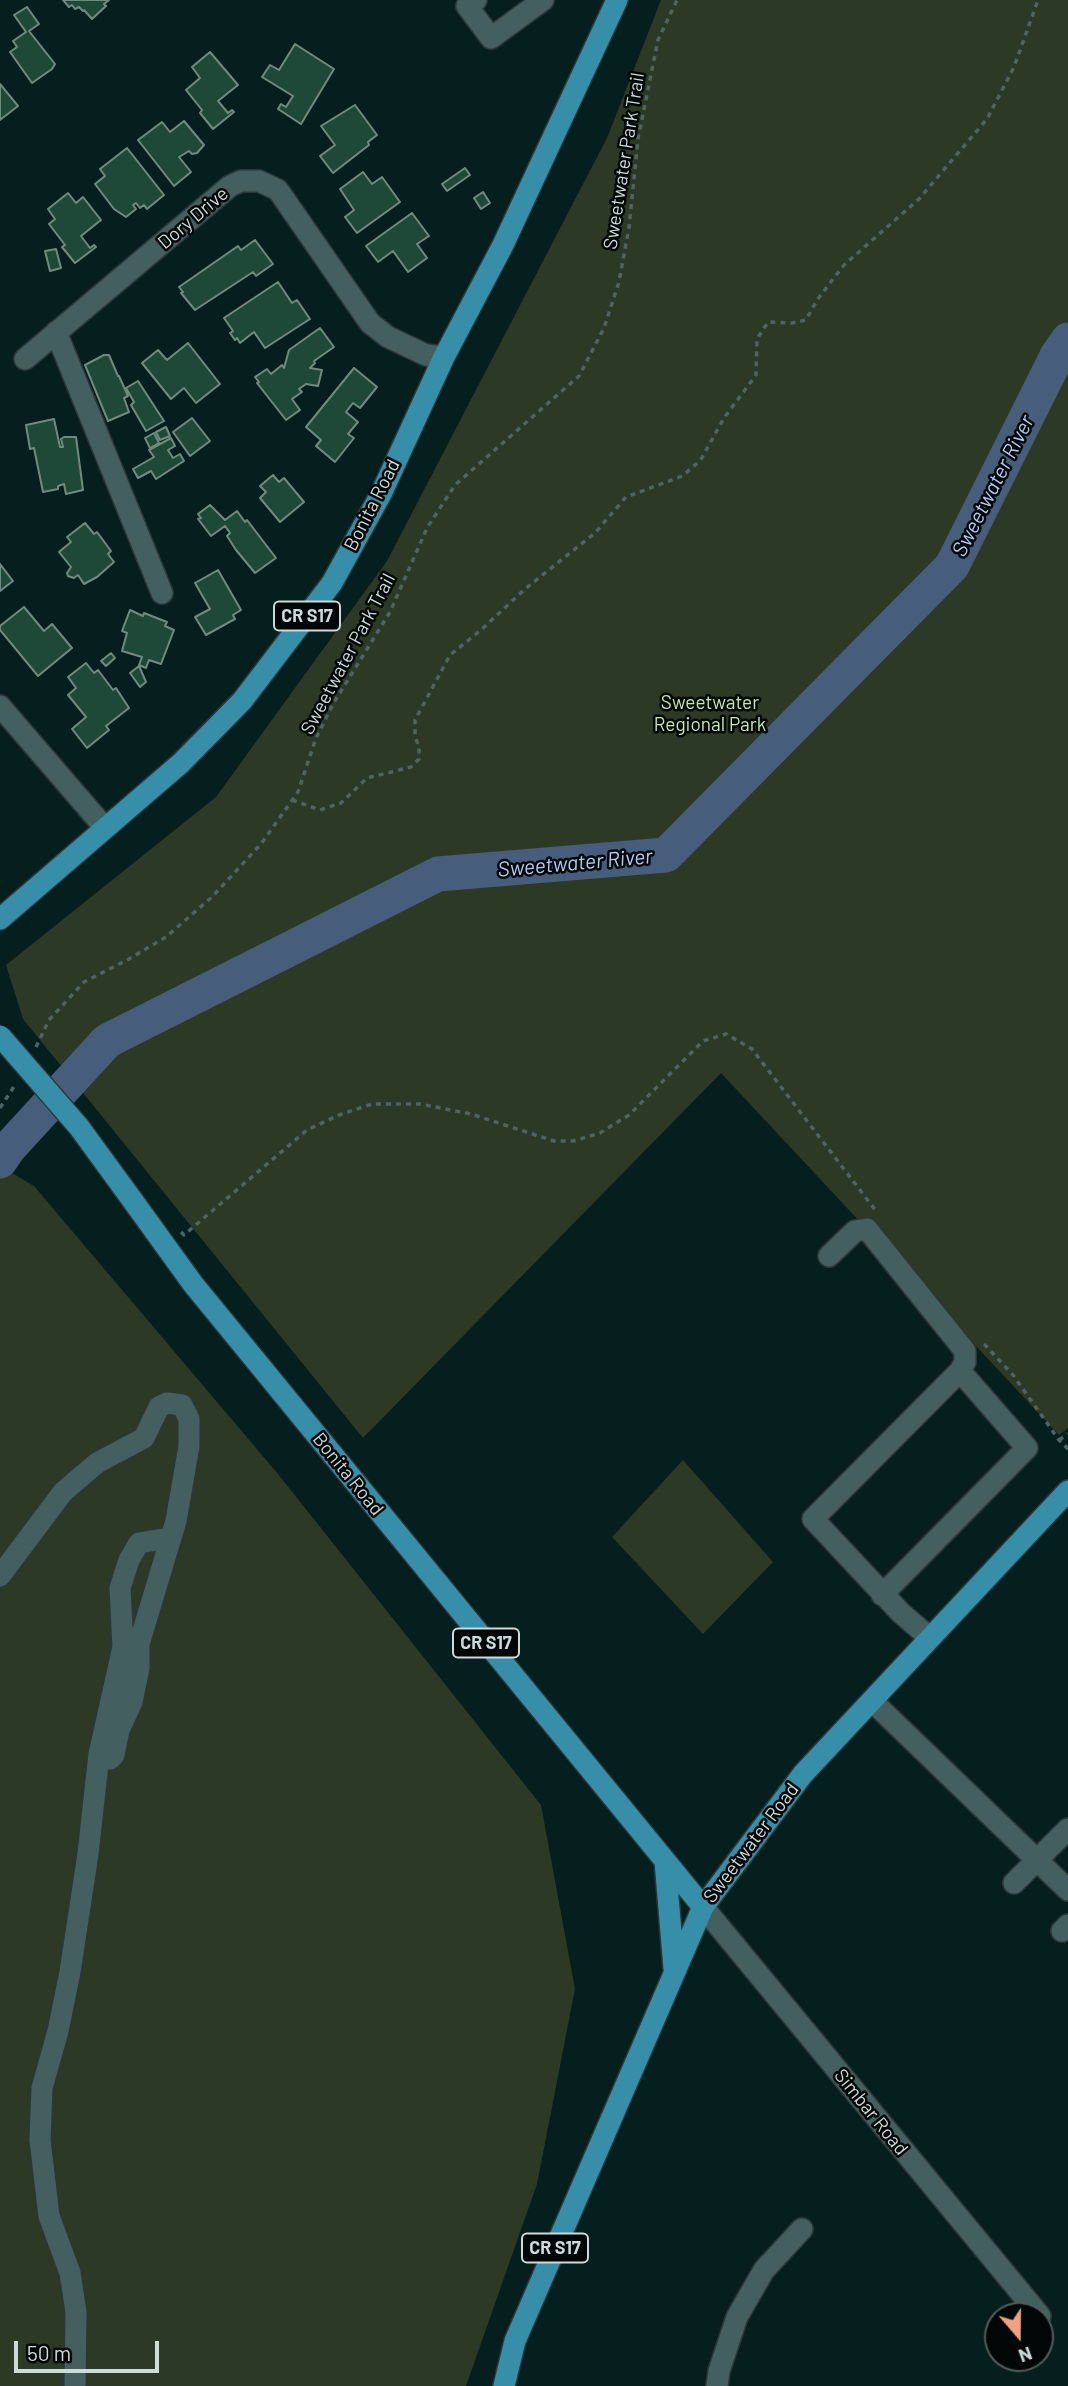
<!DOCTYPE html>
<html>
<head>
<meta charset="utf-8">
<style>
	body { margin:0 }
	#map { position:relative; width:1068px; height:2386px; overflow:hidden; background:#051f1f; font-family:Barlow,sans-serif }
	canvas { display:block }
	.north { position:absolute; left:984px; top:2302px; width:70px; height:70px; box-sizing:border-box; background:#010707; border:2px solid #525b5b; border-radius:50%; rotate:160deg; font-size:19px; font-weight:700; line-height:28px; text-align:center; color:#ccdada }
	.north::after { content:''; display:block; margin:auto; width:24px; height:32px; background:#f2a080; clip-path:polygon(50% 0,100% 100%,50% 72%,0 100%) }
	.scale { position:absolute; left:14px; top:2341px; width:145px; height:32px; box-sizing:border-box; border:4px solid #ccdada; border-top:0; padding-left:9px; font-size:21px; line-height:24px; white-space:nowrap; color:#ccdada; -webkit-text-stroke:5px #010707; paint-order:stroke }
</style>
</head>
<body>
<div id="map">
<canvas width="1068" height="2386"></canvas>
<div class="north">N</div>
<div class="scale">50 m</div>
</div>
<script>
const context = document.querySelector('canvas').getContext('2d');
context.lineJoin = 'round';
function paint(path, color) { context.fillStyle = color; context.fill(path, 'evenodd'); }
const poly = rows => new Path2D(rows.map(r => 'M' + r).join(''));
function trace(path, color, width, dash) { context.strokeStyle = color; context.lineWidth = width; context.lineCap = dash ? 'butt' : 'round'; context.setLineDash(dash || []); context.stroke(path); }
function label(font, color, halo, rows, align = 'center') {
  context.font = font + ' Barlow,sans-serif'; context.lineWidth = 5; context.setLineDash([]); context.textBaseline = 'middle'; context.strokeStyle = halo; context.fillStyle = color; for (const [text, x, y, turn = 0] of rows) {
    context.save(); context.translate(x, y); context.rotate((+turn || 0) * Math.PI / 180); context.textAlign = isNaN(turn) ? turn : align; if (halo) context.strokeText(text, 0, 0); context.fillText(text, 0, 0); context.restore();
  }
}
paint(poly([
	[661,0,1068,0,1068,1428,1059,1435,721,1073,363,1438,23,1019,6,965,216,797,387,561,607,138],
	[0,1166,34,1186,278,1474,541,1805,575,1989,537,2184,466,2386,0,2386],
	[683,1460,773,1562,703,1634,612,1537]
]), '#2c3924');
trace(poly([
	[0,1161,8,1149,107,1041,438,874,666,855,952,566,1057,356,1068,340]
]), '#465d7c', 35);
const building = poly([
	[63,0,109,0,104,4,106,6,92,19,84,10,83,11,79,7,75,9,72,5,69,7,63,0],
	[27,7,39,24,29,31,55,64,52,69,32,83,10,52,17,47,13,41,26,32,14,15,27,7],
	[295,44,334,69,301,124,278,109,281,104,286,107,293,96,262,77,270,65,279,70,295,44],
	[210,52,238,85,218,101,228,113,232,110,234,112,213,129,200,113,202,110,186,90,200,78,192,67,210,52],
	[0,84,18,106,0,120,0,84],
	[355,105,377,135,368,142,369,145,333,173,320,156,335,145,321,126,355,105],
	[184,121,204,145,197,153,192,154,189,151,179,157,191,172,174,186,138,140,162,122,170,132,184,121],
	[127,148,164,195,147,209,144,205,140,208,136,203,133,205,136,209,126,217,114,209,95,184,105,176,100,169,127,148],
	[465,168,470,175,447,191,442,184,465,168],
	[363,172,372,184,382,177,400,202,357,233,345,217,354,210,340,189,363,172],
	[483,192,490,203,481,209,474,198,483,192],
	[68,193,76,203,83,197,101,220,81,236,90,248,94,245,96,247,75,263,62,247,65,245,49,224,55,219,48,209,68,193],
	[412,213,429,236,417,244,427,258,408,272,393,251,378,262,366,246,412,213],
	[255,240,273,264,256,276,253,272,195,310,181,293,183,292,179,287,238,246,241,250,255,240],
	[56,249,61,268,50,271,45,251,56,249],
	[278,282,292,303,297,300,310,319,265,348,254,332,240,343,237,338,235,340,230,333,233,331,224,318,278,282],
	[320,328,334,347,314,361,315,363,310,368,322,370,318,386,306,384,299,389,302,392,292,399,300,410,286,420,257,383,259,382,255,377,267,369,271,374,282,365,284,368,289,350,320,328],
	[188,343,220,384,196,403,184,388,171,399,142,363,158,350,167,360,188,343],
	[104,355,109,355,118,376,119,376,128,396,124,398,129,412,108,421,85,365,104,355],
	[354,368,377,387,360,408,353,403,346,412,358,422,348,434,354,438,335,462,316,446,321,440,306,427,354,368],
	[138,381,164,421,146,431,131,405,134,402,126,388,138,381],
	[192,418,210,441,190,456,173,432,192,418],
	[54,419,60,447,63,447,61,439,64,437,76,437,83,490,66,494,64,484,58,486,58,489,43,492,34,448,30,449,26,425,54,419],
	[166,427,170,436,160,440,156,432,166,427],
	[154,433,159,443,150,448,145,438,154,433],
	[171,438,175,446,168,450,173,458,180,454,184,461,156,479,151,471,138,478,133,469,154,457,149,450,171,438],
	[273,475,279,482,284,478,304,502,280,522,260,498,266,492,260,486,273,475],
	[210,505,225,520,237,511,245,522,247,520,276,558,255,573,236,550,227,536,230,533,225,526,211,536,198,519,201,518,198,514,210,505],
	[85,523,94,534,97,532,111,551,108,554,114,562,97,577,84,584,78,575,74,578,68,576,67,573,71,567,59,552,71,542,67,537,85,523],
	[0,564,13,581,0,591,0,564],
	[218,570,241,610,233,615,235,619,206,635,195,617,210,609,195,583,218,570],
	[24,607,44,631,52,624,72,648,38,676,0,630,0,626,24,607],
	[130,610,143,616,144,613,167,622,165,626,174,630,161,664,149,660,146,668,139,665,142,657,122,651,127,633,122,631,130,610],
	[111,653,115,658,106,666,101,661,111,653],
	[86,663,94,673,98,670,113,690,116,688,129,708,106,726,109,730,87,748,72,729,86,717,68,695,76,688,68,677,86,663],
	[139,666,146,682,140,687,130,673,139,666]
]);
paint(building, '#1e4938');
trace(building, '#728a7e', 2);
const minor = poly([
	[476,0,467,6,491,38,543,0],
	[56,332,162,593],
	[25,359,230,186,241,181,259,181,278,190,370,323,388,337,426,355,444,357],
	[0,706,105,828],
	[829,1256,855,1231,867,1229,965,1351,965,1362,960,1371,813,1519,901,1613,930,1638],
	[0,1576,63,1492,97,1463,144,1438,159,1407,167,1403,182,1405,189,1419,189,1446,176,1521,139,1644,139,1668,132,1702,119,1730,114,1755,110,1759,104,1758,99,1754,123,1647,120,1588,129,1560,139,1543,169,1538],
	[882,1595,1027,1448,960,1371],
	[872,1701,1068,1890],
	[1014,1883,1068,1829],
	[703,1907,1040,2316],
	[1062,1931,1068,1925],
	[75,2386,76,2312,70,2273,49,2216,40,2140,42,2088,58,2031,70,1972,88,1854,99,1754],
	[717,2386,719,2371,737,2317,764,2270,802,2229]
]);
const major = poly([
	[0,919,181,763,242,701,332,583,381,494,444,357,503,245,617,0],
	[133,1201,193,1284,703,1907],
	[665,1861,674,1968],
	[504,2386,515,2341,703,1907,803,1774,1068,1491]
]);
trace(minor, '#2d3737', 24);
trace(major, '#2d3737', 24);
trace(poly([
	[292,800,320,810,341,803,367,778,411,767,419,759,419,747,415,736,415,720,450,655,481,630,525,589,595,533,626,497,682,476,700,461,724,418,756,375,757,339,768,322,792,323,806,320,817,300,844,265,919,199,987,119,1014,67,1038,0],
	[36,1047,49,1020,84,982,129,959,166,937,212,897,261,844,298,792,316,738,333,704,390,612,427,528,455,485,579,376,604,328,619,282,629,227,638,139,658,40,677,0],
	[0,1108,15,1085],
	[181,1232,184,1235,307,1130,339,1115,372,1104,420,1104,471,1114,554,1141,573,1141,600,1133,629,1115,703,1041,726,1034,752,1049,876,1211],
	[984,1344,1013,1375,1059,1440,1068,1449],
	[1059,1440,1068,1434]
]), '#4e6464', 3.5, [5, 5]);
trace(minor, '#445f5f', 21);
trace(major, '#368ea8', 21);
const majorBridge = poly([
	[0,1036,79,1127,133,1201]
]);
trace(majorBridge, '#2d3737', 24, []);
trace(majorBridge, '#368ea8', 21);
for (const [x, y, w] of [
	[307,616,66],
	[486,1643,66],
	[555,2248,66]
]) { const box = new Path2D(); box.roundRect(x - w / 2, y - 14.5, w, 29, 5); context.fillStyle = '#010707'; context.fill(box); trace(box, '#ccdada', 2); }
label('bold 18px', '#ccdada', null, [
	["CR S17",307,616],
	["CR S17",486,1643],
	["CR S17",555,2248]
]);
label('19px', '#ccdada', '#010707', [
	["Sweetwater Park Trail",624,161,-81],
	["Dory Drive",193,218,-40],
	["Bonita Road",372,505,-63],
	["Sweetwater Park Trail",348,654,-62],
	["Bonita Road",348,1474,51],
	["Sweetwater Road",751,1843,-53],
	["Simbar Road",871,2112,51]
]);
label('19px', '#c4e8ad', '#010707', [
	["Sweetwater",710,703],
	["Regional Park",710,725]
]);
label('italic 21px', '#adcdf8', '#010707', [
	["Sweetwater River",993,486,-63],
	["Sweetwater River",575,863,-5]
]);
</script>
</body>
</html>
